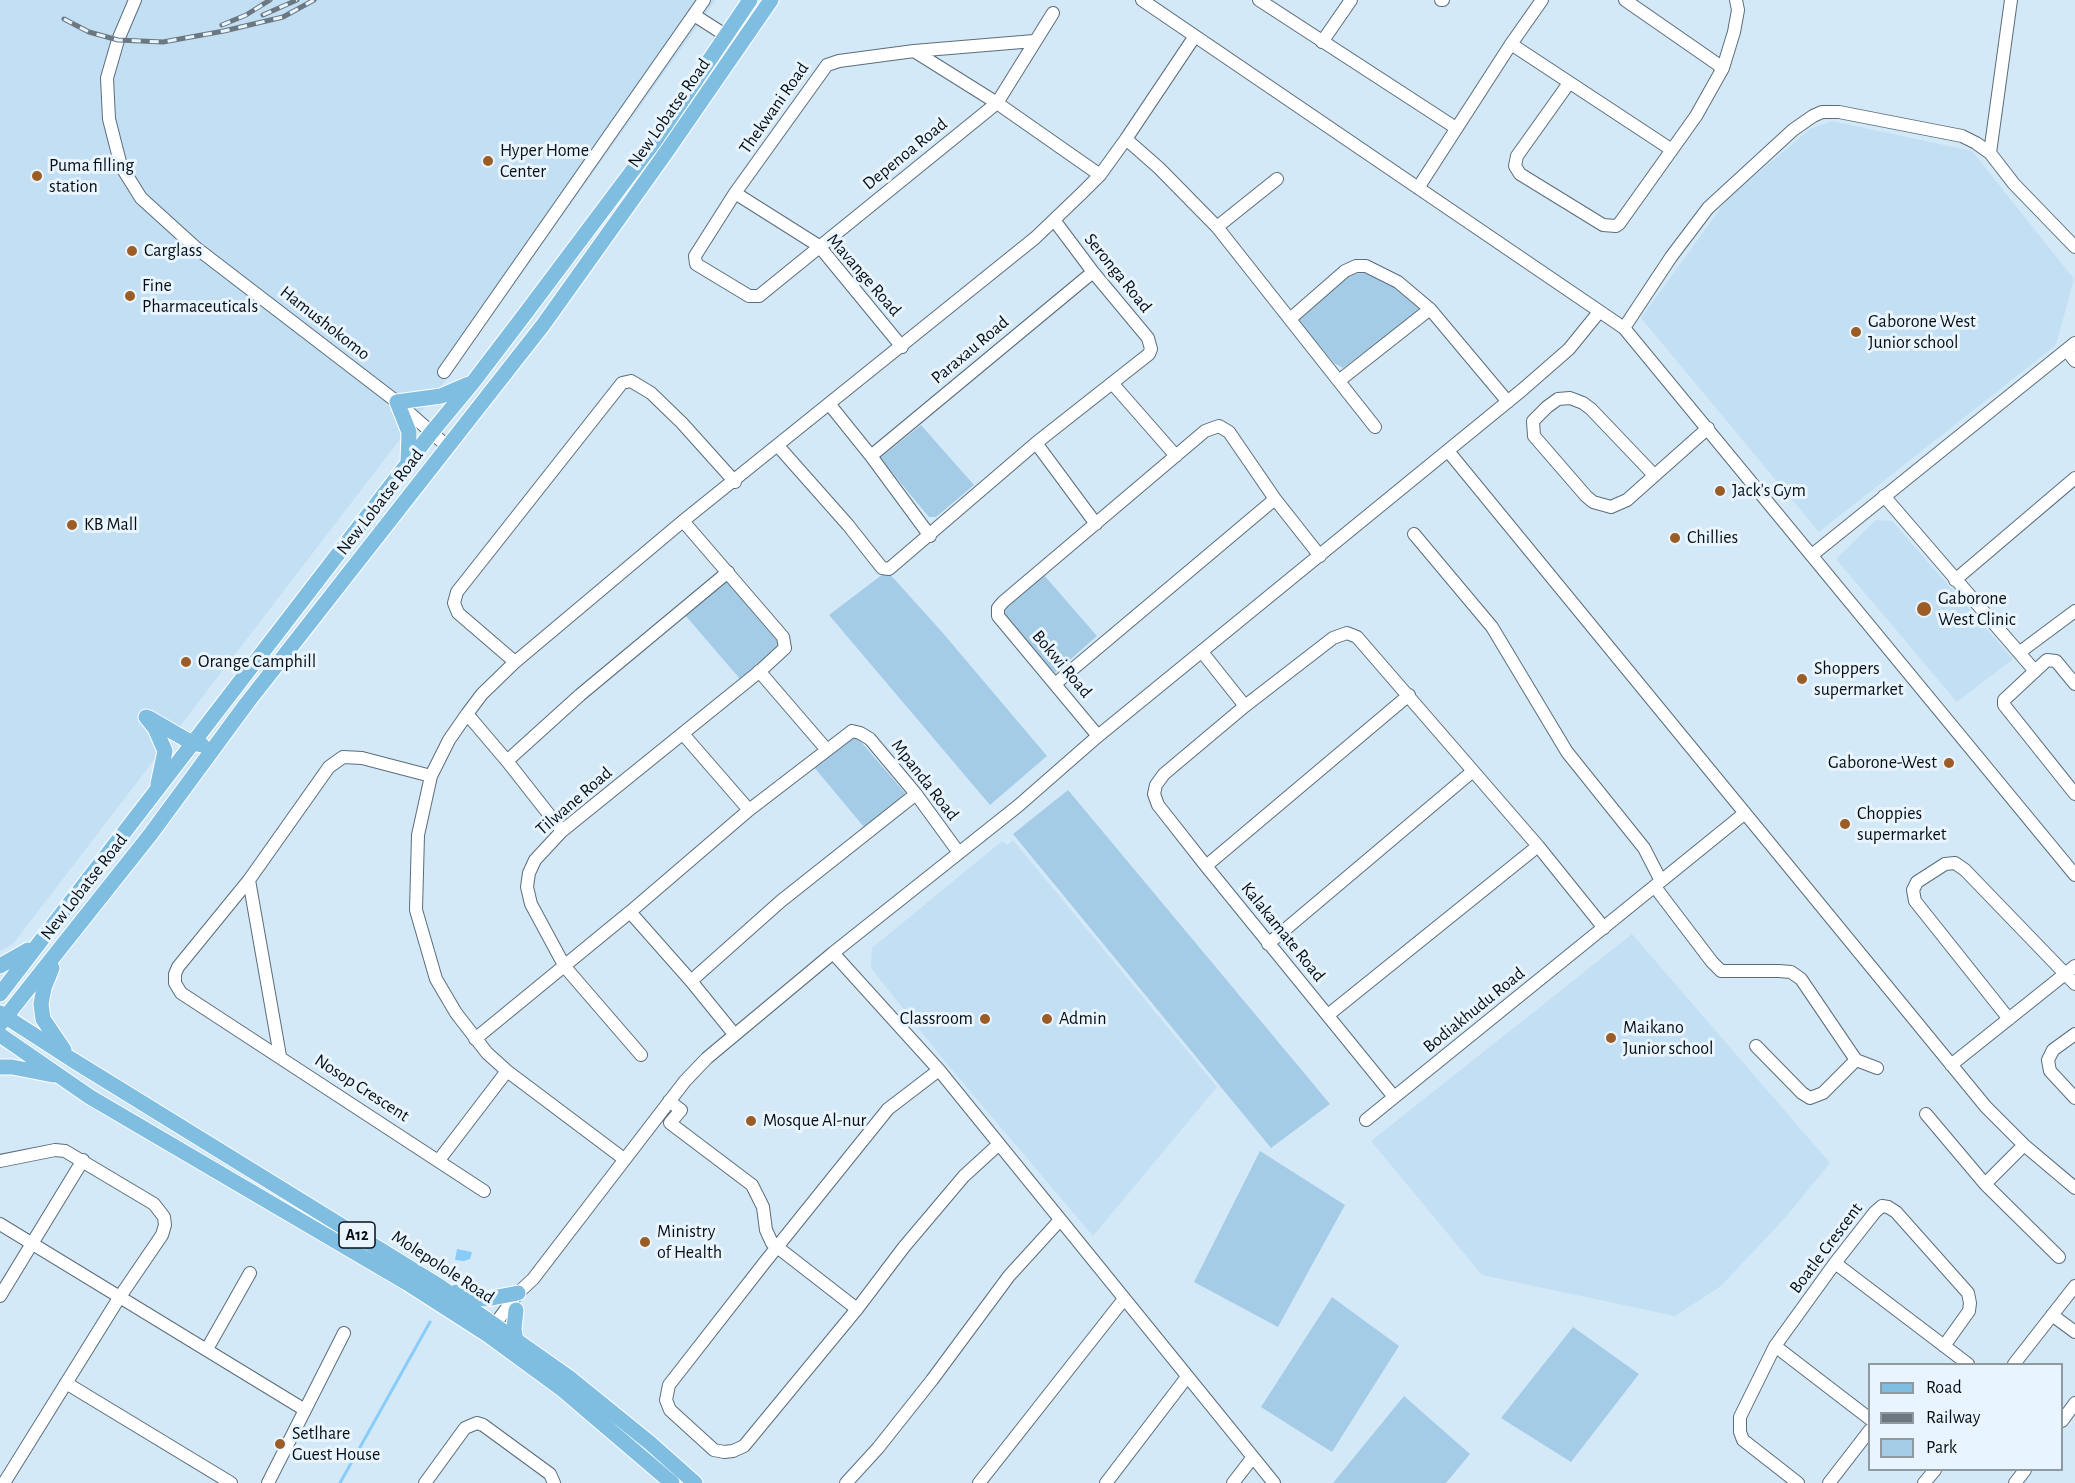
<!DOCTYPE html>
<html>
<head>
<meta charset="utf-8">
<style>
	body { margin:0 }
	#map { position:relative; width:2075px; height:1483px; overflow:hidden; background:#d4e9f8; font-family:"Alegreya Sans",sans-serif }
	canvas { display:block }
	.legend { position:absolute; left:1868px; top:1363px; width:195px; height:108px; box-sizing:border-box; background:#e9f5fe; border:2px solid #8f99a0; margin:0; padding:8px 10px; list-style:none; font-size:18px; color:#080f14 }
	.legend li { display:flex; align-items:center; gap:12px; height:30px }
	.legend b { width:30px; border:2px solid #8f99a0 }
</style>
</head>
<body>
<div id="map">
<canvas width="2075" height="1483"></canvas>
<ul class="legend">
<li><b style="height:8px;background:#7fbee1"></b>Road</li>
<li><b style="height:8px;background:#6b7882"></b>Railway</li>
<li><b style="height:16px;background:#a5cce7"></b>Park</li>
</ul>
</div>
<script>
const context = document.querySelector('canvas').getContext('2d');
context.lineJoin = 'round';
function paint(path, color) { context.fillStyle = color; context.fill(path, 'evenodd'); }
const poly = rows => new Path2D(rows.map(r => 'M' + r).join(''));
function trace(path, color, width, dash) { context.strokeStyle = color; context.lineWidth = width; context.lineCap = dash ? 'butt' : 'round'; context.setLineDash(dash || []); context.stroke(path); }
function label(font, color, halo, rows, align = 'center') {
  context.font = font + ' "Alegreya Sans",sans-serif'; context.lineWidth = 6; context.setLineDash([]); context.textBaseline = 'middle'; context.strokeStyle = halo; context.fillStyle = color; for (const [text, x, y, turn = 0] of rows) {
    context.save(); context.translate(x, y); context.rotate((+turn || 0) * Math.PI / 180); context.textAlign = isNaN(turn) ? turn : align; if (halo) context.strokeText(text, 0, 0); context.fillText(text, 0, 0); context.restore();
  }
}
paint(poly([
	[0,0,716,0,447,378,13,944,0,951],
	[1832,121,1972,151,2074,279,2056,345,1819,532,1641,318,1728,198,1810,129],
	[1876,520,1892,521,2013,659,1957,702,1836,559],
	[1013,840,1217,1087,1093,1236,947,1064,871,968,872,948,1002,841,1007,845],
	[1632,934,1830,1163,1785,1218,1721,1286,1675,1316,1482,1275,1371,1141]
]), '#c3dff3');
paint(poly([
	[1369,273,1399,288,1420,310,1343,368,1334,363,1296,318,1347,274],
	[921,425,974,485,936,517,929,517,880,458],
	[887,571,942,632,1047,756,990,805,829,615],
	[1043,574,1097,636,1055,673,1003,615,1010,603],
	[724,577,780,640,780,648,740,679,685,615],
	[849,734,856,736,905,793,901,798,864,827,813,766],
	[1068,790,1330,1104,1271,1148,1013,834],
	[1260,1151,1345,1205,1278,1327,1194,1282],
	[1332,1297,1399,1346,1332,1452,1261,1407],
	[1573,1327,1639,1374,1571,1462,1501,1418],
	[1404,1396,1470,1454,1446,1483,1333,1483]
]), '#a5cce7');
paint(poly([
	[457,1249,472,1252,470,1259,464,1261,455,1260]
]), '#88ccf8');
trace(poly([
	[340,1483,430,1322]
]), '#88ccf8', 3);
const minor = poly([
	[135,0,118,40,107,78,109,119,121,166,141,198,195,247,397,402,448,447],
	[1142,0,1624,328,2075,875],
	[1259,0,1456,128],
	[1441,0,1443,0],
	[1625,0,1723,68],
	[694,15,733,40],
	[1034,41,914,51,839,61,827,65,735,193,695,256,696,264,749,296,759,296,997,103,1053,13],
	[1322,42,1351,0],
	[1511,44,1672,150],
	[914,51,997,103,1100,175],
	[1569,83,1517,156,1515,166,1520,174,1603,225,1616,226,1619,224,1696,116,1723,68,1734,32,1738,10,1736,0],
	[1126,139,1159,168,1217,227,1375,427],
	[1990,153,2011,0],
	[1418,188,1511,44,1542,0],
	[735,193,819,246,902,347],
	[1217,227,1277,179],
	[1290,319,1345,271,1356,266,1366,266,1398,282,1430,309,1508,402],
	[1624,328,1671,257,1708,208,1793,130,1813,116,1822,112,1839,112,1962,136,1976,143,1990,153,2014,184,2075,247],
	[2067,351,2075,361],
	[444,372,704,0],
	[1340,380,1430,309],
	[1112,383,1176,456],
	[830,405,871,456,930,536],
	[1036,443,1096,524],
	[778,446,848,525,882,568,889,569,1036,443,1149,354,1151,349,1148,338,1093,272,1054,220],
	[1448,451,1986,1107,2024,1145,2075,1188],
	[871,456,1093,272],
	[1654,475,1591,409,1583,403,1570,398,1558,399,1547,407,1533,421,1534,436,1586,496,1593,502,1611,507,1627,500,1708,428],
	[1884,496,2034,670],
	[1414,534,1492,627,1567,752,1644,848,1661,881],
	[1812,555,2075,343],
	[1955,580,2075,478],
	[1202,652,1245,706],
	[2020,652,2075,611],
	[515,662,458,613,454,603,457,592,622,383,631,381,651,393,682,423,735,482],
	[759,671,827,750],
	[1055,684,1275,499],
	[2075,684,2056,661,2047,660,2004,700,2004,705,2075,794],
	[467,714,507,761,562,831],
	[683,734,749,810],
	[1098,736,998,616,998,608,1003,602,1205,431,1219,426,1229,432,1275,499,1320,556],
	[507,761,580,695,728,572],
	[431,776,362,758,343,757,329,767,249,880,178,967,175,974,175,983,181,993,484,1191],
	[1206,866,1409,695],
	[249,880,280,1056],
	[1655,887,1712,962,1721,971,1779,971,1791,972,1801,979,1856,1060,1877,1068],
	[630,912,691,981,734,1034],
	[1268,944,1473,771],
	[833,953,939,1070,1274,1483],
	[691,981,781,901,916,794],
	[1328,1015,1538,846],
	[2009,1019,1915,901,1913,890,1917,882,1945,864,1955,863,1965,870,2075,984],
	[2075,1034,2053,1050,2048,1060,2050,1071,2075,1098],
	[475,1039,630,912,749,810,852,731,860,733,870,739,916,794,959,853],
	[1756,1046,1802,1093,1810,1098,1823,1093,1856,1060],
	[641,1055,565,967,531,904,527,887,529,873,535,860,562,831,760,671,785,648,783,637,683,521],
	[1951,1065,2075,966],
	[939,1070,888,1109,765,1262,669,1385,666,1400,670,1410,714,1450,724,1452,733,1451,744,1446,857,1309,904,1247,964,1176,999,1144],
	[1394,1097,1206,866,1158,805,1154,794,1156,785,1164,774,1245,706,1333,638,1347,633,1357,637,1538,846,1604,928],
	[669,1101,681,1110,670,1123,752,1185,763,1207,766,1230,772,1243,857,1309],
	[1926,1114,1985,1184,2059,1257],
	[1366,1120,1745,813],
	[624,1159,507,1071,487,1053,456,1013,436,979,416,910,418,835,431,776,449,740,467,714,482,694,514,663,683,521,1035,238,1082,193,1100,175,1126,139,1195,36],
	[439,1160,507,1071],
	[0,1161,55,1150,65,1151,154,1204,164,1217,165,1225,162,1235,119,1298,4,1483],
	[1985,1184,2024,1145],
	[0,1224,305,1410],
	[1835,1263,1968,1364],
	[0,1296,83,1160],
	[2052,1315,2075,1332],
	[490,1331,518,1293,533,1279,685,1081,707,1058,833,953,1018,806,1098,736,1522,390,1569,349,1599,312],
	[1775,1346,1870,1419],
	[207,1349,250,1273],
	[2014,1364,2075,1286],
	[66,1383,231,1483],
	[2062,1421,2075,1403],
	[268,1483,344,1333],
	[425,1483,465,1428,477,1423,483,1425,550,1474,554,1483],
	[846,1483,878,1448,932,1380,1009,1276,1060,1220],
	[979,1483,1124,1299],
	[1106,1483,1187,1377],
	[1233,1483,1253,1457],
	[1798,1483,1743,1440,1740,1432,1740,1417,1775,1346,1835,1263,1875,1212,1882,1206,1888,1207,1896,1212,1968,1293,1970,1303,1969,1311,1944,1346],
	[1829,1483,1870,1430],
	[1924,1483,1935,1470],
	[2015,1483,2025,1470]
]);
const major = poly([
	[408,463,409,432,397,402,441,396,469,384],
	[146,717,155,728,165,751,158,784],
	[149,718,192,743,202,745],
	[0,966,28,950],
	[52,968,44,988,41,1004,43,1019,64,1050],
	[0,994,431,433,474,381,525,314,654,142,750,0],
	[0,1013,71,1059,439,1286,571,1379,650,1443,695,1483],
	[0,1024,150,835,247,703,543,325,667,151,771,0],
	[0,1035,90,1097,407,1283,488,1335,563,1390,672,1483],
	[0,1067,12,1067,53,1075],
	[456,1292,470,1297,487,1299,518,1293],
	[516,1310,514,1329,516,1341]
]);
trace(minor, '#5b6d7a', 14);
trace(major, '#fff', 17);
trace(minor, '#fff', 12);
trace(major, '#7fbee1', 15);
const rail = poly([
	[263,15,297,0],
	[64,19,89,32,118,40,163,42,224,31,283,17,314,0],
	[222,25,246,15,270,0]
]);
trace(rail, '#6b7882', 5);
trace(rail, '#e9f5fe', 3, [9]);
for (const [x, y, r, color] of [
	[488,161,6,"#9c5c25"],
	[37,176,6,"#9c5c25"],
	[132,251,6,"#9c5c25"],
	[130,296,6,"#9c5c25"],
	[1856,332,6,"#9c5c25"],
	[1720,491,6,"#9c5c25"],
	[72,525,6,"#9c5c25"],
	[1675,538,6,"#9c5c25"],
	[1924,609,8,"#9c5c25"],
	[186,662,6,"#9c5c25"],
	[1802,679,6,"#9c5c25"],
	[1949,763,6,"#9c5c25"],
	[1845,824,6,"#9c5c25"],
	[985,1019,6,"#9c5c25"],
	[1047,1019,6,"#9c5c25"],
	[1611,1038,6,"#9c5c25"],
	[751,1121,6,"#9c5c25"],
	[645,1242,6,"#9c5c25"],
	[280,1444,6,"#9c5c25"]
]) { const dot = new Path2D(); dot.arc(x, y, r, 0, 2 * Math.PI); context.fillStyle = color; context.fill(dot); trace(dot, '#e9f5fe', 2); }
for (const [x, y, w] of [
	[357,1235,36]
]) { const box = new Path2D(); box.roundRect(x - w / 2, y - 13, w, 26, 4.5); context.fillStyle = '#e9f5fe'; context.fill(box); trace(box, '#080f14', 1.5); }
label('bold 16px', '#080f14', null, [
	["A12",357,1235]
]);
label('18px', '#080f14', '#e9f5fe', [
	["Thekwani Road",774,108,-55],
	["New Lobatse Road",669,113,-55],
	["Depenoa Road",905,154,-39],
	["Seronga Road",1118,273,51],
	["Mavange Road",864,275,49],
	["Hamushokomo",325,323,38],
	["Paraxau Road",970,350,-40],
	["New Lobatse Road",380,502,-52],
	["Bokwi Road",1062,664,50],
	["Mpanda Road",925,780,52],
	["Tilwane Road",574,801,-41],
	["New Lobatse Road",84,887,-52],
	["Kalakamate Road",1283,932,51],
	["Bodiakhudu Road",1474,1010,-39],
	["Nosop Crescent",362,1088,33],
	["Boatle Crescent",1826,1248,-53],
	["Molepolole Road",443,1267,33]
]);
label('18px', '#080f14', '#e9f5fe', [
	["Hyper Home",500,151],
	["Center",500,172],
	["Puma filling",49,166],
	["station",49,187],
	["Carglass",144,251],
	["Fine",142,286],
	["Pharmaceuticals",142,307],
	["Gaborone West",1868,322],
	["Junior school",1868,343],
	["Jack's Gym",1732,491],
	["KB Mall",84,525],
	["Chillies",1687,538],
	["Gaborone",1938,599],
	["West Clinic",1938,620],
	["Orange Camphill",198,662],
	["Shoppers",1814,669],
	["supermarket",1814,690],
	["Gaborone-West",1937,763,"right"],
	["Choppies",1857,814],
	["supermarket",1857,835],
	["Classroom",973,1019,"right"],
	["Admin",1059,1019],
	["Maikano",1623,1028],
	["Junior school",1623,1049],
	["Mosque Al-nur",763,1121],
	["Ministry",657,1232],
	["of Health",657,1253],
	["Setlhare",292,1434],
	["Guest House",292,1455]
], 'left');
</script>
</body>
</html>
